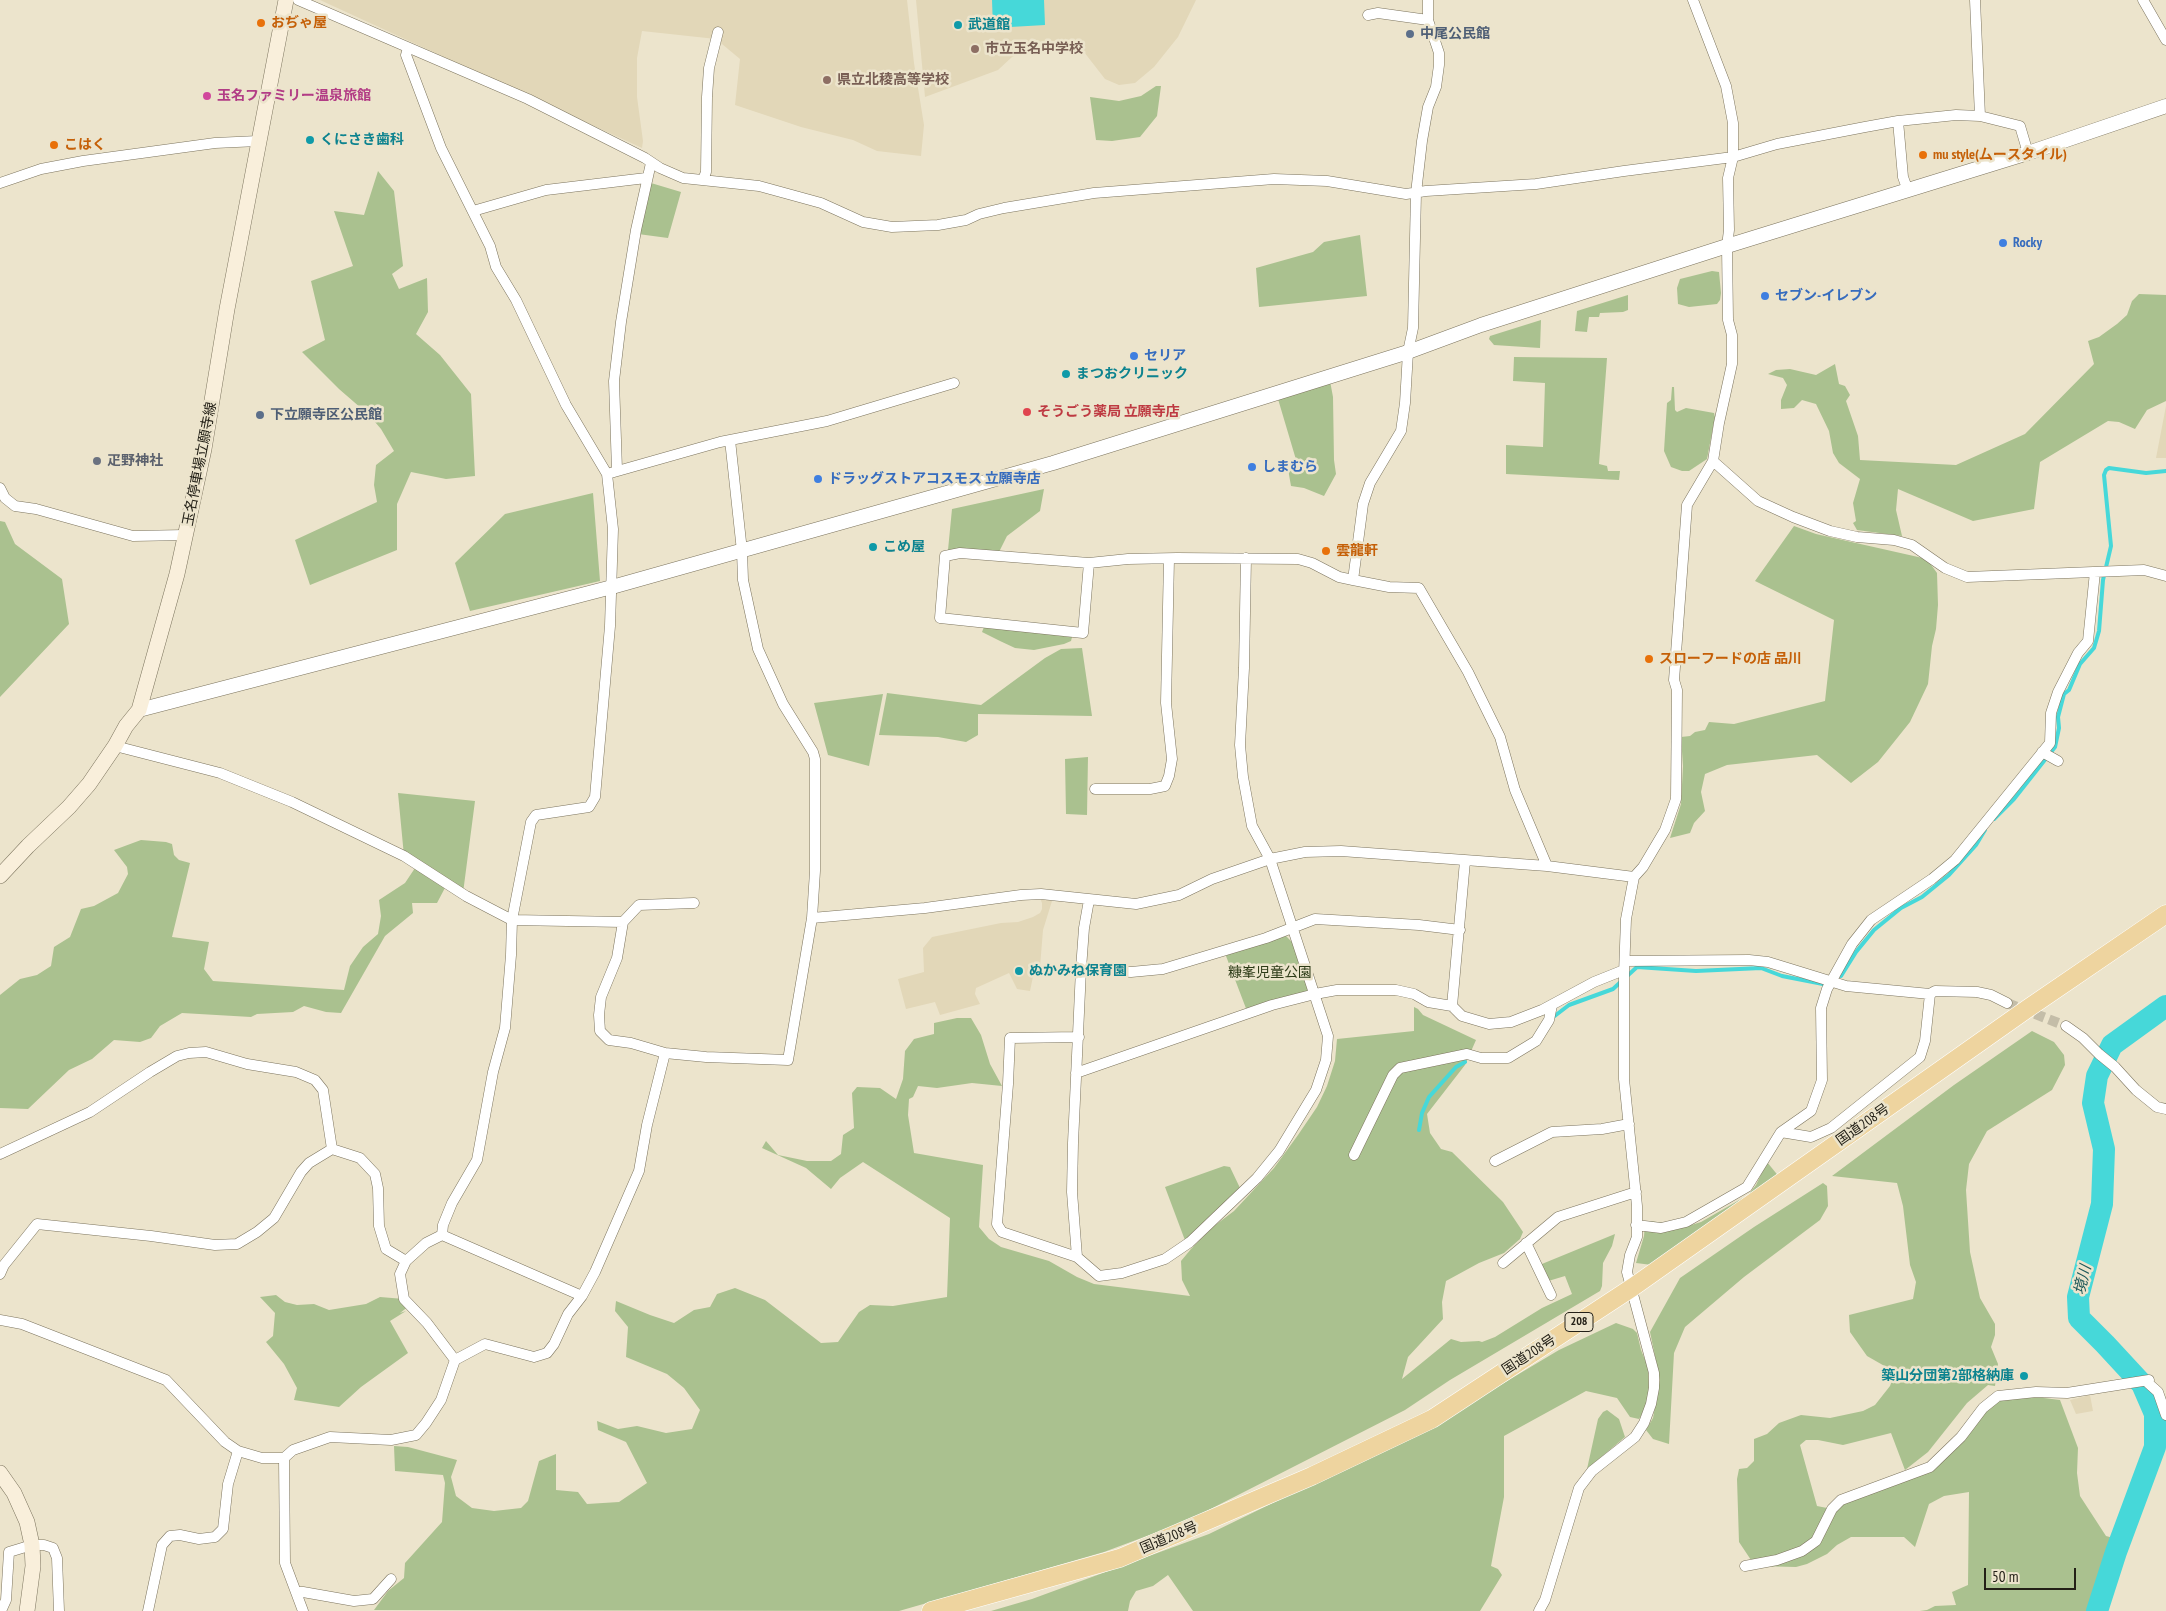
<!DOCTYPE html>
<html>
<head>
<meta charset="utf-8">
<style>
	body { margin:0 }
	#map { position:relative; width:2166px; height:1611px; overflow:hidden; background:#ece4cc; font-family:"PT Sans Narrow",sans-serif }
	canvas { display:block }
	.scale { position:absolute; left:1984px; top:1568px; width:92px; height:22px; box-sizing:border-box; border:2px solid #232017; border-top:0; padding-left:6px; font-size:15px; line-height:18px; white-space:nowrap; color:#232017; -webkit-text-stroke:4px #ece4cc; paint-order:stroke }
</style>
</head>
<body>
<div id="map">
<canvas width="2166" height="1611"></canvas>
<div class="scale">50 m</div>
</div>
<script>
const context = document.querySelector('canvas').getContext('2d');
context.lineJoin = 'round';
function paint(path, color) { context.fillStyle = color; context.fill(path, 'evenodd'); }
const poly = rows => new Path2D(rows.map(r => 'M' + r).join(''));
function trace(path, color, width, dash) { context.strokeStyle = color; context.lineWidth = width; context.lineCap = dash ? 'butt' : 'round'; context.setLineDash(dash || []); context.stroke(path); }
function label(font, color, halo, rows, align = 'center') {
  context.font = font + ' "PT Sans Narrow","Noto Sans JP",sans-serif'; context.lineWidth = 5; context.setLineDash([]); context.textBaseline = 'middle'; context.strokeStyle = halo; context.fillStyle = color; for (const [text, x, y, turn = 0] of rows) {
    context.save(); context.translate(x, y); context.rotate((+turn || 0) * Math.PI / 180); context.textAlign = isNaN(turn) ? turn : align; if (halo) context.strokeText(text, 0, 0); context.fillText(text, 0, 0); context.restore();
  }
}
paint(poly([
	[320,0,907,0,914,63,924,125,921,156,877,151,853,140,801,127,735,105,740,59,716,39,642,31,637,58,637,97,643,141,642,148],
	[916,0,1196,0,1178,37,1154,67,1135,83,1119,85,1105,79,1084,52,1062,41,1041,44,1012,57,998,70,925,97],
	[2166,406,2166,458,2156,458],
	[1040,898,1052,901,1043,930,1040,967,1035,967,1030,991,1017,989,1009,973,976,988,975,994,980,1004,940,1015,935,1002,906,1009,898,979,924,972,923,948,932,937,1001,923,1018,922,1033,917,1040,913,1042,909,1042,903],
	[2090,1395,2093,1411,2076,1414,2070,1400]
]), '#e2d7b8');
paint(poly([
	[1156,86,1161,86,1157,116,1140,137,1112,141,1096,140,1090,97,1119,101,1141,96],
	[378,171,394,191,403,266,392,274,399,289,427,278,428,312,416,334,440,355,471,394,475,476,446,479,411,472,397,504,397,550,310,585,295,540,377,502,374,485,376,465,394,451,381,429,369,415,339,389,302,352,325,340,311,281,353,266,334,211,364,215],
	[651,183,681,192,668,238,638,234],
	[1360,235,1367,296,1259,307,1256,268,1313,252,1324,242],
	[1712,271,1719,272,1721,293,1720,300,1717,304,1689,307,1678,304,1677,288,1680,279],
	[2139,294,2166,295,2166,401,2147,410,2135,429,2119,422,2108,421,2040,462,2034,509,1973,521,1898,489,1896,510,1902,536,1857,530,1853,523,1856,521,1853,503,1860,479,1839,463,1833,453,1829,431,1816,404,1802,400,1794,408,1781,409,1781,400,1787,385,1783,378,1768,374,1776,370,1790,369,1816,375,1835,364,1839,384,1845,386,1850,395,1846,401,1858,436,1860,460,1956,465,2025,434,2094,364,2088,341,2099,337,2117,324,2127,315,2132,301],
	[1628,295,1628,310,1623,312,1600,313,1599,317,1589,317,1587,332,1575,331,1577,311],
	[1541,320,1540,348,1494,345,1489,339,1490,336],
	[1514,357,1607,358,1599,464,1607,466,1608,471,1620,471,1619,480,1506,474,1506,445,1543,447,1545,383,1513,381],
	[1330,381,1333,397,1334,460,1336,474,1324,496,1304,488,1291,486,1288,469,1297,465,1297,463,1278,399],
	[1672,387,1674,387,1675,410,1677,412,1686,408,1714,413,1715,417,1707,459,1689,471,1682,471,1671,467,1664,451,1667,403,1671,400],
	[1044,489,1040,511,1007,536,999,552,948,550,952,509],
	[593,493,600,581,470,611,455,563,505,514],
	[0,521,5,522,15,544,62,579,69,624,0,697],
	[1794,526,1816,534,1927,559,1937,573,1938,605,1936,629,1932,646,1928,684,1910,722,1878,762,1851,783,1817,755,1727,765,1705,774,1701,792,1705,811,1694,823,1690,833,1670,838,1681,804,1683,766,1681,737,1690,736,1695,732,1705,730,1709,722,1734,724,1825,701,1834,620,1755,581],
	[984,627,1072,637,1071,641,1064,644,1034,650,1015,648,1000,641,982,632],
	[1082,648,1092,716,978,714,978,735,966,742,938,737,879,735,887,693,981,705,1045,658,1061,649],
	[883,694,869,766,828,755,814,703],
	[1088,757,1087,815,1066,814,1065,759],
	[398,793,475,801,463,893,447,884,437,903,412,903,413,913,385,936,341,1013,326,1012,304,1006,293,1012,257,1014,251,1017,182,1013,160,1026,151,1038,140,1042,114,1040,92,1059,69,1070,28,1109,0,1108,0,995,20,979,37,975,51,966,54,947,70,937,81,909,94,906,118,893,128,874,127,867,114,850,141,840,166,842,172,844,174,855,179,860,190,863,172,937,209,942,204,969,213,981,344,990,350,966,363,947,378,934,381,916,379,900,405,883,417,865,404,856],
	[1286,936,1293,943,1310,991,1247,1011,1226,956,1227,954],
	[1414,1007,1418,1009,1423,1015,1476,1040,1465,1065,1427,1114,1430,1133,1441,1149,1452,1152,1503,1202,1523,1232,1520,1239,1504,1253,1479,1263,1446,1281,1442,1302,1443,1319,1408,1357,1402,1379,1451,1339,1461,1342,1479,1341,1482,1342,1495,1337,1542,1308,1572,1294,1565,1276,1545,1282,1537,1266,1615,1234,1612,1246,1603,1263,1602,1286,1600,1291,1450,1380,1405,1410,1187,1521,1104,1552,899,1611,374,1610,388,1591,404,1578,405,1563,442,1522,445,1483,443,1475,395,1471,394,1446,408,1447,457,1460,451,1477,456,1496,472,1508,494,1511,521,1508,528,1501,539,1461,556,1454,556,1490,578,1492,587,1504,619,1502,647,1483,626,1442,598,1430,597,1421,618,1429,637,1426,666,1433,692,1429,700,1410,684,1388,667,1374,626,1357,628,1327,615,1311,616,1301,650,1315,674,1323,694,1310,710,1307,717,1294,735,1288,765,1300,821,1343,838,1342,859,1312,870,1305,893,1306,947,1297,950,1218,863,1162,840,1178,831,1189,806,1168,762,1148,766,1141,778,1155,807,1161,831,1161,841,1154,843,1135,854,1128,852,1093,857,1087,880,1088,896,1099,903,1079,905,1051,914,1039,934,1034,934,1023,957,1018,971,1018,981,1035,990,1064,1002,1086,972,1083,937,1088,918,1086,913,1097,909,1099,908,1115,914,1153,983,1165,979,1227,989,1239,1001,1247,1049,1261,1077,1277,1094,1284,1190,1296,1182,1280,1181,1261,1191,1249,1214,1226,1234,1211,1274,1168,1298,1135,1317,1107,1327,1086,1335,1061,1337,1039,1414,1031],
	[2032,1031,2054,1042,2064,1055,2065,1065,2052,1090,1987,1131,1969,1164,1966,1190,1970,1252,1980,1298,1995,1324,1995,1335,1991,1347,1998,1364,1995,1386,1988,1385,1967,1403,1928,1452,1905,1470,1891,1433,1843,1445,1818,1440,1806,1440,1800,1445,1817,1506,1832,1509,1930,1467,1998,1396,2036,1392,2044,1398,2060,1400,2078,1448,2077,1473,2080,1496,2106,1536,2117,1539,2104,1585,2095,1605,2091,1611,1920,1611,1927,1610,1935,1606,1956,1605,1952,1592,1968,1585,1969,1492,1944,1496,1929,1504,1915,1547,1904,1537,1851,1537,1837,1545,1827,1554,1807,1564,1796,1567,1755,1566,1739,1542,1737,1479,1739,1469,1747,1468,1754,1461,1754,1439,1767,1434,1779,1423,1801,1415,1830,1418,1863,1411,1875,1405,1890,1386,1895,1372,1867,1356,1850,1332,1849,1315,1913,1299,1916,1282,1910,1265,1903,1206,1897,1183,1832,1176,1954,1085],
	[1767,1162,1780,1178,1652,1265,1636,1263,1644,1236,1645,1224,1648,1225,1649,1221,1688,1226,1701,1222,1748,1195,1756,1185],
	[1224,1166,1230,1167,1240,1188,1186,1243,1165,1187],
	[1823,1183,1827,1186,1828,1206,1820,1220,1744,1277,1685,1327,1674,1353,1669,1444,1653,1439,1646,1430,1653,1418,1660,1380,1650,1332,1680,1278,1754,1227],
	[276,1295,285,1302,297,1305,314,1304,329,1310,366,1304,380,1297,404,1299,409,1306,400,1313,406,1311,390,1321,408,1353,361,1387,339,1407,294,1400,297,1388,284,1364,266,1342,273,1336,275,1313,260,1297],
	[1616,1323,1633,1329,1637,1333,1641,1350,1648,1367,1649,1392,1644,1411,1639,1419,1630,1417,1617,1398,1586,1391,1504,1436,1504,1497,1491,1566,1498,1569,1502,1575,1480,1611,1193,1611,1168,1575,1153,1586,1136,1591,1130,1601,1128,1611,991,1611,1032,1599,1209,1534,1435,1424,1559,1350],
	[1607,1410,1619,1419,1625,1437,1587,1469,1598,1419,1603,1412]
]), '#aac18f');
paint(poly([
	[992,0,1044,0,1045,25,993,28]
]), '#46d8d9');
trace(poly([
	[1994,819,2014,799,2055,747,2059,728,2058,717,2064,694,2069,690,2080,664,2094,648,2099,631,2103,580,2111,546,2104,475,2106,470,2109,468,2146,473,2166,471],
	[1841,976,1856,952,1874,930,1901,908,1922,897,1949,875,1976,845,1985,830],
	[1552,1018,1569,1005,1613,989,1637,967,1696,971,1761,968,1782,976,1823,984],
	[1419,1130,1422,1113,1429,1097,1456,1067,1465,1062]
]), '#46d8d9', 4);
trace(poly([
	[2097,1611,2116,1552,2155,1447,2155,1414,2142,1384,2105,1344,2079,1318,2078,1297,2102,1204,2104,1149,2093,1103,2097,1076,2112,1045,2166,1006]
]), '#46d8d9', 22);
trace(poly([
	[2007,1003,2066,1026]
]), '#c4bda8', 10, [10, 5]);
const minor = poly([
	[298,0,528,99,645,158,660,168,683,178,759,186,821,203,863,222,892,227,938,225,966,220,979,214,1004,208,1094,193,1274,179,1327,181,1406,194,1426,191,1536,184,1624,171,1733,157,1777,144,1865,127,1898,121,1956,115,1980,116,2020,126,2028,153],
	[1975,0,1980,116],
	[2143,0,2166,40],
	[1368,15,1378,13,1428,20],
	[408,48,406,55,441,148,490,246,496,267,516,300,566,405,607,474,613,529,610,626,595,797,589,807,536,815,531,822,512,920,511,955,505,1028,493,1072,477,1160,452,1203,443,1225,442,1235,426,1243,406,1261,400,1274,404,1299,427,1323,455,1360],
	[1898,121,1903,177,1908,191],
	[703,180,706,172,707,97,709,68,718,32],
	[0,183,41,169,83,161,215,143,258,141],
	[473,211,546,190,646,178],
	[1713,461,1758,501,1793,517,1830,531,1857,537,1894,540,1912,545,1945,568,1967,577,2144,570,2166,576],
	[617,470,614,381,621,322,636,230,651,163],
	[607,474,720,442,827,421,954,383],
	[0,488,5,498,15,506,36,509,133,536,185,535],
	[1089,563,1083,633,940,618,945,556,960,553,1089,563,1128,559,1177,558,1298,559,1312,563,1339,577,1353,580,1389,587,1419,588,1468,672,1500,737,1515,790,1547,866],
	[1353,580,1363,504,1370,483,1401,431,1405,403,1408,352,1413,328,1416,193,1422,141,1428,107,1436,87,1439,65,1439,53,1428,20,1428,0],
	[115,746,220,773,292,802,404,856,466,896,512,920,623,922,639,905,694,903],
	[2042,752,2058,761],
	[1095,789,1150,789,1165,786,1169,776,1172,759,1166,703,1169,559],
	[812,918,925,908,1021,895,1041,894,1136,904,1179,895,1212,879,1270,859,1305,852,1341,851,1547,866,1634,877],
	[623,922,617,958,601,997,599,1015,600,1031,609,1040,631,1043,665,1053],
	[1625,961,1749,960,1768,962,1846,986,1930,994,1935,991,1977,992,1991,995,2007,1003],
	[1081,969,1131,972,1163,969,1266,938,1315,919,1419,925,1460,930],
	[1452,1006,1465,861],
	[2066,1026,2083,1038,2099,1054,2115,1067,2136,1090,2157,1107,2166,1109],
	[1079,1037,1010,1038,1008,1084,997,1224,1002,1232,1077,1257,1099,1276,1122,1273,1165,1259,1190,1242,1257,1178,1279,1151,1316,1090,1326,1060,1328,1036,1270,859,1252,826,1243,777,1240,745,1244,668,1246,558],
	[1076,1073,1272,1005,1315,994,1337,990,1396,990,1414,994,1428,1002,1452,1006,1462,1016,1489,1024,1511,1022,1542,1010,1594,982,1624,970],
	[1781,1132,1811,1137,1831,1128,1920,1057,1925,1041,1930,994],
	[0,1154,90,1112,150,1072,177,1056,189,1053,206,1052,247,1064,296,1072,315,1080,323,1090,332,1149],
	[1354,1155,1393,1075,1400,1068,1467,1054,1481,1058,1508,1058,1536,1041,1549,1020,1552,1005],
	[1495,1161,1552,1132,1602,1129,1629,1124],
	[1636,1225,1661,1228,1686,1222,1747,1187,1781,1132,1811,1111,1822,1080,1821,1008,1827,989,1852,944,1871,920,1932,879,1955,860,2050,743,2051,713,2058,692,2078,653,2088,641,2095,572],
	[442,1235,582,1296],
	[1526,1243,1551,1295],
	[1077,1257,1072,1192,1073,1143,1081,969,1084,928,1089,900],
	[1503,1263,1558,1217,1636,1192],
	[0,1274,4,1265,37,1224,151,1236,215,1245,237,1244,257,1232,274,1218,301,1172,309,1163,332,1149,360,1158,375,1174,378,1188,379,1226,386,1249,406,1261],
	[0,1320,22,1324,166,1380,225,1442,238,1451,262,1458,284,1458,293,1450,330,1437,391,1440,416,1435,426,1423,441,1400,455,1360,485,1344,534,1357,547,1353,554,1344,568,1314,582,1296,595,1272,639,1171,647,1125,665,1053,706,1057,788,1060,812,918,815,871,815,759,813,752,783,704,758,649,743,580,742,551,730,440],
	[284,1458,285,1563,303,1611],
	[1745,1566,1777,1560,1802,1551,1816,1541,1832,1509,1841,1500,1930,1467,1961,1437,1983,1408,1998,1396,2036,1392,2067,1393,2149,1380,2148,1383,2158,1392,2166,1415],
	[296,1592,303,1592,354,1601,373,1599,391,1579],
	[1,1611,6,1600,9,1552,32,1545,44,1545,53,1548,57,1558,59,1611],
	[148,1611,162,1545,170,1536,180,1535,199,1539,215,1537,223,1529,228,1484,238,1451],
	[1539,1611,1545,1600,1579,1488,1592,1471,1635,1437,1644,1423,1651,1404,1654,1388,1654,1373,1627,1272,1630,1255,1637,1237,1637,1206,1624,1079,1624,974,1626,919,1634,877,1643,867,1665,830,1676,799,1677,690,1674,680,1687,505,1713,461,1719,423,1732,364,1732,335,1728,320,1727,246,1729,230,1728,178,1733,157,1733,123,1726,86,1693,0]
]);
const tertiary = poly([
	[139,710,612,587,1053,463,1408,352,1481,325,1727,246,2028,153,2166,106]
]);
const secondary = poly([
	[0,876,28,846,69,807,89,784,115,746,126,726,139,710,177,574,204,449,227,309,286,0],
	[0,1473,14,1493,27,1522,32,1545,33,1566,27,1611]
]);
const trunk = poly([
	[931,1611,1120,1558,1312,1476,1432,1419,1633,1287,2027,1009,2166,914]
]);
trace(minor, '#7c745e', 11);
trace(tertiary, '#7c745e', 15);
trace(secondary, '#7c745e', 16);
trace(trunk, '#fff', 19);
trace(minor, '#fff', 10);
trace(tertiary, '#fff', 14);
trace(secondary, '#f9efdb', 15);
trace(trunk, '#eed49f', 18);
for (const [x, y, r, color] of [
	[261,23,5,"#e8710a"],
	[958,25,5,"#0f9aa8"],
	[1410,34,5,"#5c6f8a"],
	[975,49,5,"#8d6e63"],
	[827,80,5,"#8d6e63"],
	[207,96,5,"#d1479c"],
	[310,140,5,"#0f9aa8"],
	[54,145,5,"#e8710a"],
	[1923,155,5,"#e8710a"],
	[2003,243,5,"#3f7fe0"],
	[1765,296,5,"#3f7fe0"],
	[1134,356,5,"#3f7fe0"],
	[1066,374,5,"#0f9aa8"],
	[1027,412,5,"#e0444e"],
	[260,415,5,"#5c6f8a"],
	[97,461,5,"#6b7280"],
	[1252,467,5,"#3f7fe0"],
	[818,479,5,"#3f7fe0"],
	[873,547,5,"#0f9aa8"],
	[1326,551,5,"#e8710a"],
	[1649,659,5,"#e8710a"],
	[1019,971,5,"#0f9aa8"],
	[2024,1376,5,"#0f9aa8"]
]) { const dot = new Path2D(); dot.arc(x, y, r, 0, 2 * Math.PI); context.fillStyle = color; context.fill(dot); trace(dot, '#ece4cc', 2); }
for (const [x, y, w] of [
	[1579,1322,28]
]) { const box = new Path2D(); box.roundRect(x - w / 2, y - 9.5, w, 19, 4); context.fillStyle = '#ece4cc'; context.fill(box); trace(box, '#232017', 1); }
label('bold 12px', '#232017', null, [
	["208",1579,1322]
]);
label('bold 14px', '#c56008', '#ece4cc', [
	["おぢゃ屋",271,23],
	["こはく",64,145],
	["mu style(厶ースタイル)",1933,155],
	["雲龍軒",1336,551],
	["スローフードの店 品川",1659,659]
], 'left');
label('bold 14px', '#0d838f', '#ece4cc', [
	["武道館",968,25],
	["くにさき歯科",320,140],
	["まつおクリニック",1076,374],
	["こめ屋",883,547],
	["ぬかみね保育園",1029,971],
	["築山分団第2部格納庫",2014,1376,"right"]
], 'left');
label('bold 14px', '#4e5e75', '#ece4cc', [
	["中尾公民館",1420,34],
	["下立願寺区公民館",270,415]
], 'left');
label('bold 14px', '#785e54', '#ece4cc', [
	["市立玉名中学校",985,49],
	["県立北稜高等学校",837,80]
], 'left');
label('bold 14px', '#b23c85', '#ece4cc', [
	["玉名ファミリー温泉旅館",217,96]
], 'left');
label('bold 14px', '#366cbe', '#ece4cc', [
	["Rocky",2013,243],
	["セブン-イレブン",1775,296],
	["セリア",1144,356],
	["しまむら",1262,467],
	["ドラッグストアコスモス 立願寺店",828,479]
], 'left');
label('bold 14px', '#be3a42', '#ece4cc', [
	["そうごう薬局 立願寺店",1037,412]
], 'left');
label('bold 14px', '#5b616d', '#ece4cc', [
	["疋野神社",107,461]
], 'left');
label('14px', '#232017', '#ece4cc', [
	["玉名停車場立願寺線",200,464,-79],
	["国道208号",1863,1125,-35],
	["国道208号",1529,1355,-33],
	["国道208号",1169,1538,-23]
]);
label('14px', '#2d3b17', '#ece4cc', [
	["糠峯児童公園",1270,973]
]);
label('italic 15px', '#1c5758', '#ece4cc', [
	["境川",2083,1280,-77]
]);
</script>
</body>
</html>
